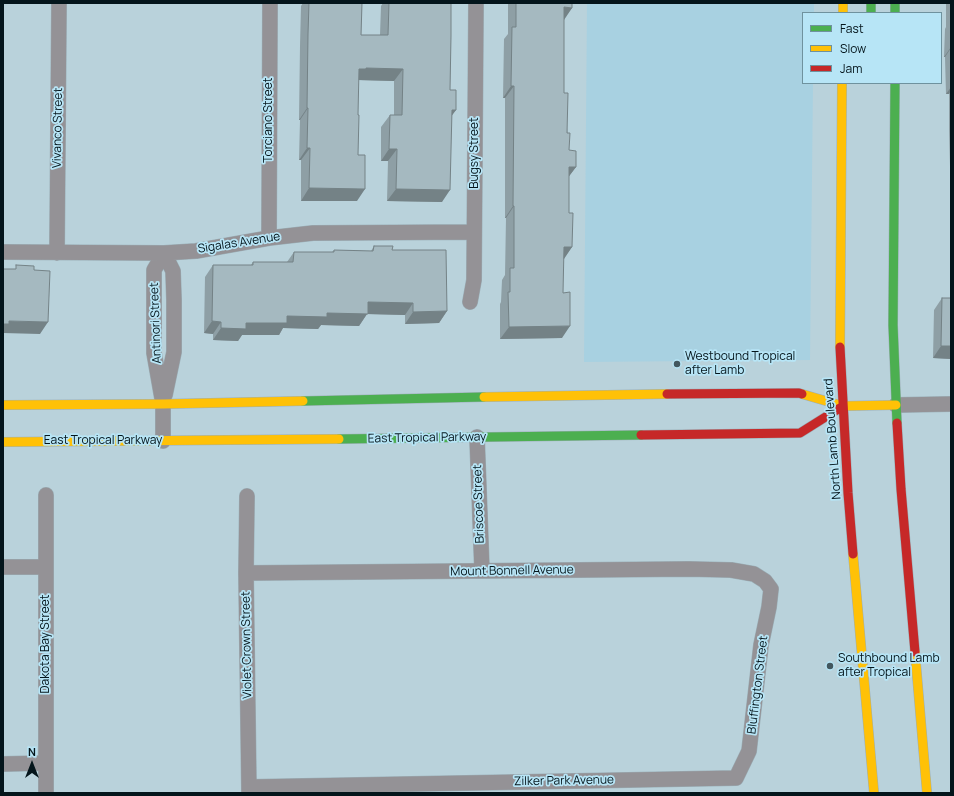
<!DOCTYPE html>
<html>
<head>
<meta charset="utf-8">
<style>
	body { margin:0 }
	#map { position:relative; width:954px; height:796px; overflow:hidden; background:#b9d2db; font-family:Manrope,sans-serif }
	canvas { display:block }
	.frame { position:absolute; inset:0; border:4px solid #04151b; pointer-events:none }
	.legend { position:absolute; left:802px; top:12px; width:140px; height:72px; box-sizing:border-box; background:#b7e5f6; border:1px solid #6f929e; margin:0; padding:5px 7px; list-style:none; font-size:12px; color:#04151b }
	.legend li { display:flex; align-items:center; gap:8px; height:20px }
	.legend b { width:20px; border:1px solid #6f929e }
	.north { position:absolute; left:12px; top:744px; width:40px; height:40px; -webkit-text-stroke:3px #b7e5f6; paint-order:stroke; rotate:0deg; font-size:11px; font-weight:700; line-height:16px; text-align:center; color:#04151b }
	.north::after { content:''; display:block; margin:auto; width:14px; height:18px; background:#04151b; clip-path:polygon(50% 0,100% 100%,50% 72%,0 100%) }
</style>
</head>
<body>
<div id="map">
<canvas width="954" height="796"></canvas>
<div class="frame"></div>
<ul class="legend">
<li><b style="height:5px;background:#4caf50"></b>Fast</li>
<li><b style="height:5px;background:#ffc107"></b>Slow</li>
<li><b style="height:5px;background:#c62828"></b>Jam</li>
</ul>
<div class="north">N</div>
</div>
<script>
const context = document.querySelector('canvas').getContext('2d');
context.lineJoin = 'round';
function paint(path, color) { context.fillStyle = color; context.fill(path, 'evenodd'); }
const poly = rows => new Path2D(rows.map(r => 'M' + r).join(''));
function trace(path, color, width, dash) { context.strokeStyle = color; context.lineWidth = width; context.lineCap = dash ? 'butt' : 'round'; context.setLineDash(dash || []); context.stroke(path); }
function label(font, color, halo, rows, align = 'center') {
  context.font = font + ' Manrope,sans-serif'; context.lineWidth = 3.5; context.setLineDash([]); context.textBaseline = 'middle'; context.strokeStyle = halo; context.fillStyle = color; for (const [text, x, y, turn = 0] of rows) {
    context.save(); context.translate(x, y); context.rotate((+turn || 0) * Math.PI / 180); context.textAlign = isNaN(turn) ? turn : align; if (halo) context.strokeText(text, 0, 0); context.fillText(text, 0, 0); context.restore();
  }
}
paint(poly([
	[587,3,814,3,814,13,803,13,803,83,813,83,810,360,584,362]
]), '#a8d1e1');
const street = poly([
	[269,238,270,3],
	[3,252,164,253,196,251,269,238,313,233,474,232],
	[57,253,59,3],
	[164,253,173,271,174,300,174,352,165,395],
	[470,302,474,280,476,3],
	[896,405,951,404],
	[477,437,482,571],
	[163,441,163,404,154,353,154,270,164,253],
	[46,495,46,793],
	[247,496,246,573,249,793],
	[3,567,46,567],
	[246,573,689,569,731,570,754,574,765,581,771,589,769,607,761,645,749,751,736,778,249,787],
	[3,764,46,763]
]);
const fast = poly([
	[871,3,871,13],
	[895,3,895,13],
	[895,83,893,325,897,423],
	[303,401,484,397],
	[339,439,641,435]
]);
const slow = poly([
	[843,3,843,13],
	[840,347,842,83],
	[802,394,843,406,896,405],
	[484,397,667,394],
	[3,405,163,404,303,401],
	[3,442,339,439],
	[853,554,874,793],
	[915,652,927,793]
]);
const jam = poly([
	[840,347,848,493,853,554],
	[667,394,799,393,802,394],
	[897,423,901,489,915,652],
	[641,435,800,433,843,406]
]);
trace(street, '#9baeb6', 16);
trace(fast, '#9baeb6', 10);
trace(slow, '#9baeb6', 10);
trace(jam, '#9baeb6', 10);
trace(street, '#949296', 15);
trace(fast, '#4caf50', 9);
trace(slow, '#ffc107', 9);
trace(jam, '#c62828', 9);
paint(poly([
	[303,3,362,3,361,35,380,35,381,6,383,3,451,3,450,90,456,110,452,115,442,202,387,201,388,161,381,161,381,127,390,115,394,115,394,81,358,80,357,201,301,201,301,160,299,160,300,120,299,120,300,46,301,6],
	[508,3,572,3,572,8,564,18,564,93,569,150,576,167,569,176,569,213,572,247,563,259,562,338,500,339,500,304,501,302,502,280,505,275,506,218,505,218,505,98,503,98,504,39,508,34],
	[946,3,951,3,951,237,950,237,951,166,950,166,949,130,949,94,946,94,945,57,944,57,945,29,946,27],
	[374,246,392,250,447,311,439,323,405,324,405,315,367,314,359,326,321,325,318,329,283,328,279,335,242,335,238,341,213,340,213,334,204,333,205,277,213,265,251,265,253,262,287,262,294,252,332,252,334,250,371,251],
	[942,298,951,298,951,359,933,358,934,310]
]), '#8e9fa5');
paint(poly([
	[564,7,572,8,564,20],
	[951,47,951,48,945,57,944,57],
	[366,68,403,69,394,81,358,80,359,69],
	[511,86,514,86,505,98,503,98],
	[951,87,951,91,949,94,946,94],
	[307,108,308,108,300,120,299,120],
	[452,110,456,110,447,122],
	[307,148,310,148,301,160,299,160],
	[389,149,397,149,388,161,381,161],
	[569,167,576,167,567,179],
	[309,188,365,189,357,201,301,201],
	[396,189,450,190,442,202,387,201],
	[513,206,514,206,506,218,505,218],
	[564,247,572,247,564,259,555,259],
	[368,302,413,303,405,315,367,314,359,326,321,325,318,329,283,328,279,335,242,335,238,341,213,340,221,328,246,323,287,316,327,313],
	[447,311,439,323,405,324,413,312],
	[9,321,48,322,40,334,3,333,3,324],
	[212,321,221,322,213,334,204,333],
	[570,326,562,338,500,339,509,327],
	[941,346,951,346,951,359,933,358]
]), '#748286');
const building = poly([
	[309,3,362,3,361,35,388,35,389,3,451,3,451,36,450,90,456,90,456,110,452,110,450,190,396,189,397,149,389,149,390,115,402,115,403,69,366,68,366,69,359,69,358,115,359,115,358,155,365,155,365,189,309,188,310,148,307,148,308,108,307,108,308,34,309,3],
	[516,3,572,3,572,8,564,7,564,93,568,93,567,133,570,133,569,150,576,151,576,167,569,167,569,213,573,213,572,247,564,247,563,293,570,292,570,326,509,327,508,292,510,292,510,268,514,268,514,206,513,206,514,86,511,86,512,27,516,27,516,3],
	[374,246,393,246,392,250,446,250,447,311,413,312,413,303,368,302,368,314,327,313,327,317,287,316,287,323,246,323,246,329,221,328,221,322,212,321,213,265,253,265,253,262,293,262,294,252,334,252,334,250,373,251,374,246],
	[16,265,34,266,34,270,50,271,48,322,9,321,9,324,3,324,3,269,16,269,16,265],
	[942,298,951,298,951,346,941,346,942,298]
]);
paint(building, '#a5b9c0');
trace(building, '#748286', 1);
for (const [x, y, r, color] of [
	[677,364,4,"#43575e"],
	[830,666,4,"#43575e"]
]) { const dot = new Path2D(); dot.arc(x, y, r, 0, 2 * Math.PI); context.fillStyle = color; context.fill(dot); trace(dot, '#b7e5f6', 1.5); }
label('12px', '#04151b', '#b7e5f6', [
	["Torciano Street",269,120,-90],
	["Vivanco Street",58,128,-89],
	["Bugsy Street",475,153,-90],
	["Sigalas Avenue",239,243,-9],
	["Antinori Street",156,323,-92],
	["East Tropical Parkway",427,438,-1],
	["North Lamb Boulevard",833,439,-94],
	["East Tropical Parkway",103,441],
	["Briscoe Street",479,504,-92],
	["Mount Bonnell Avenue",512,571,-1],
	["Dakota Bay Street",46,644,-90],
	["Violet Crown Street",247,645,-91],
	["Bluffington Street",758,685,-83],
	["Zilker Park Avenue",564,781,-1]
]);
label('12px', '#04151b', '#b7e5f6', [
	["Westbound Tropical",685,357],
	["after Lamb",685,371],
	["Southbound Lamb",838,659],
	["after Tropical",838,673]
], 'left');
</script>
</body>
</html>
